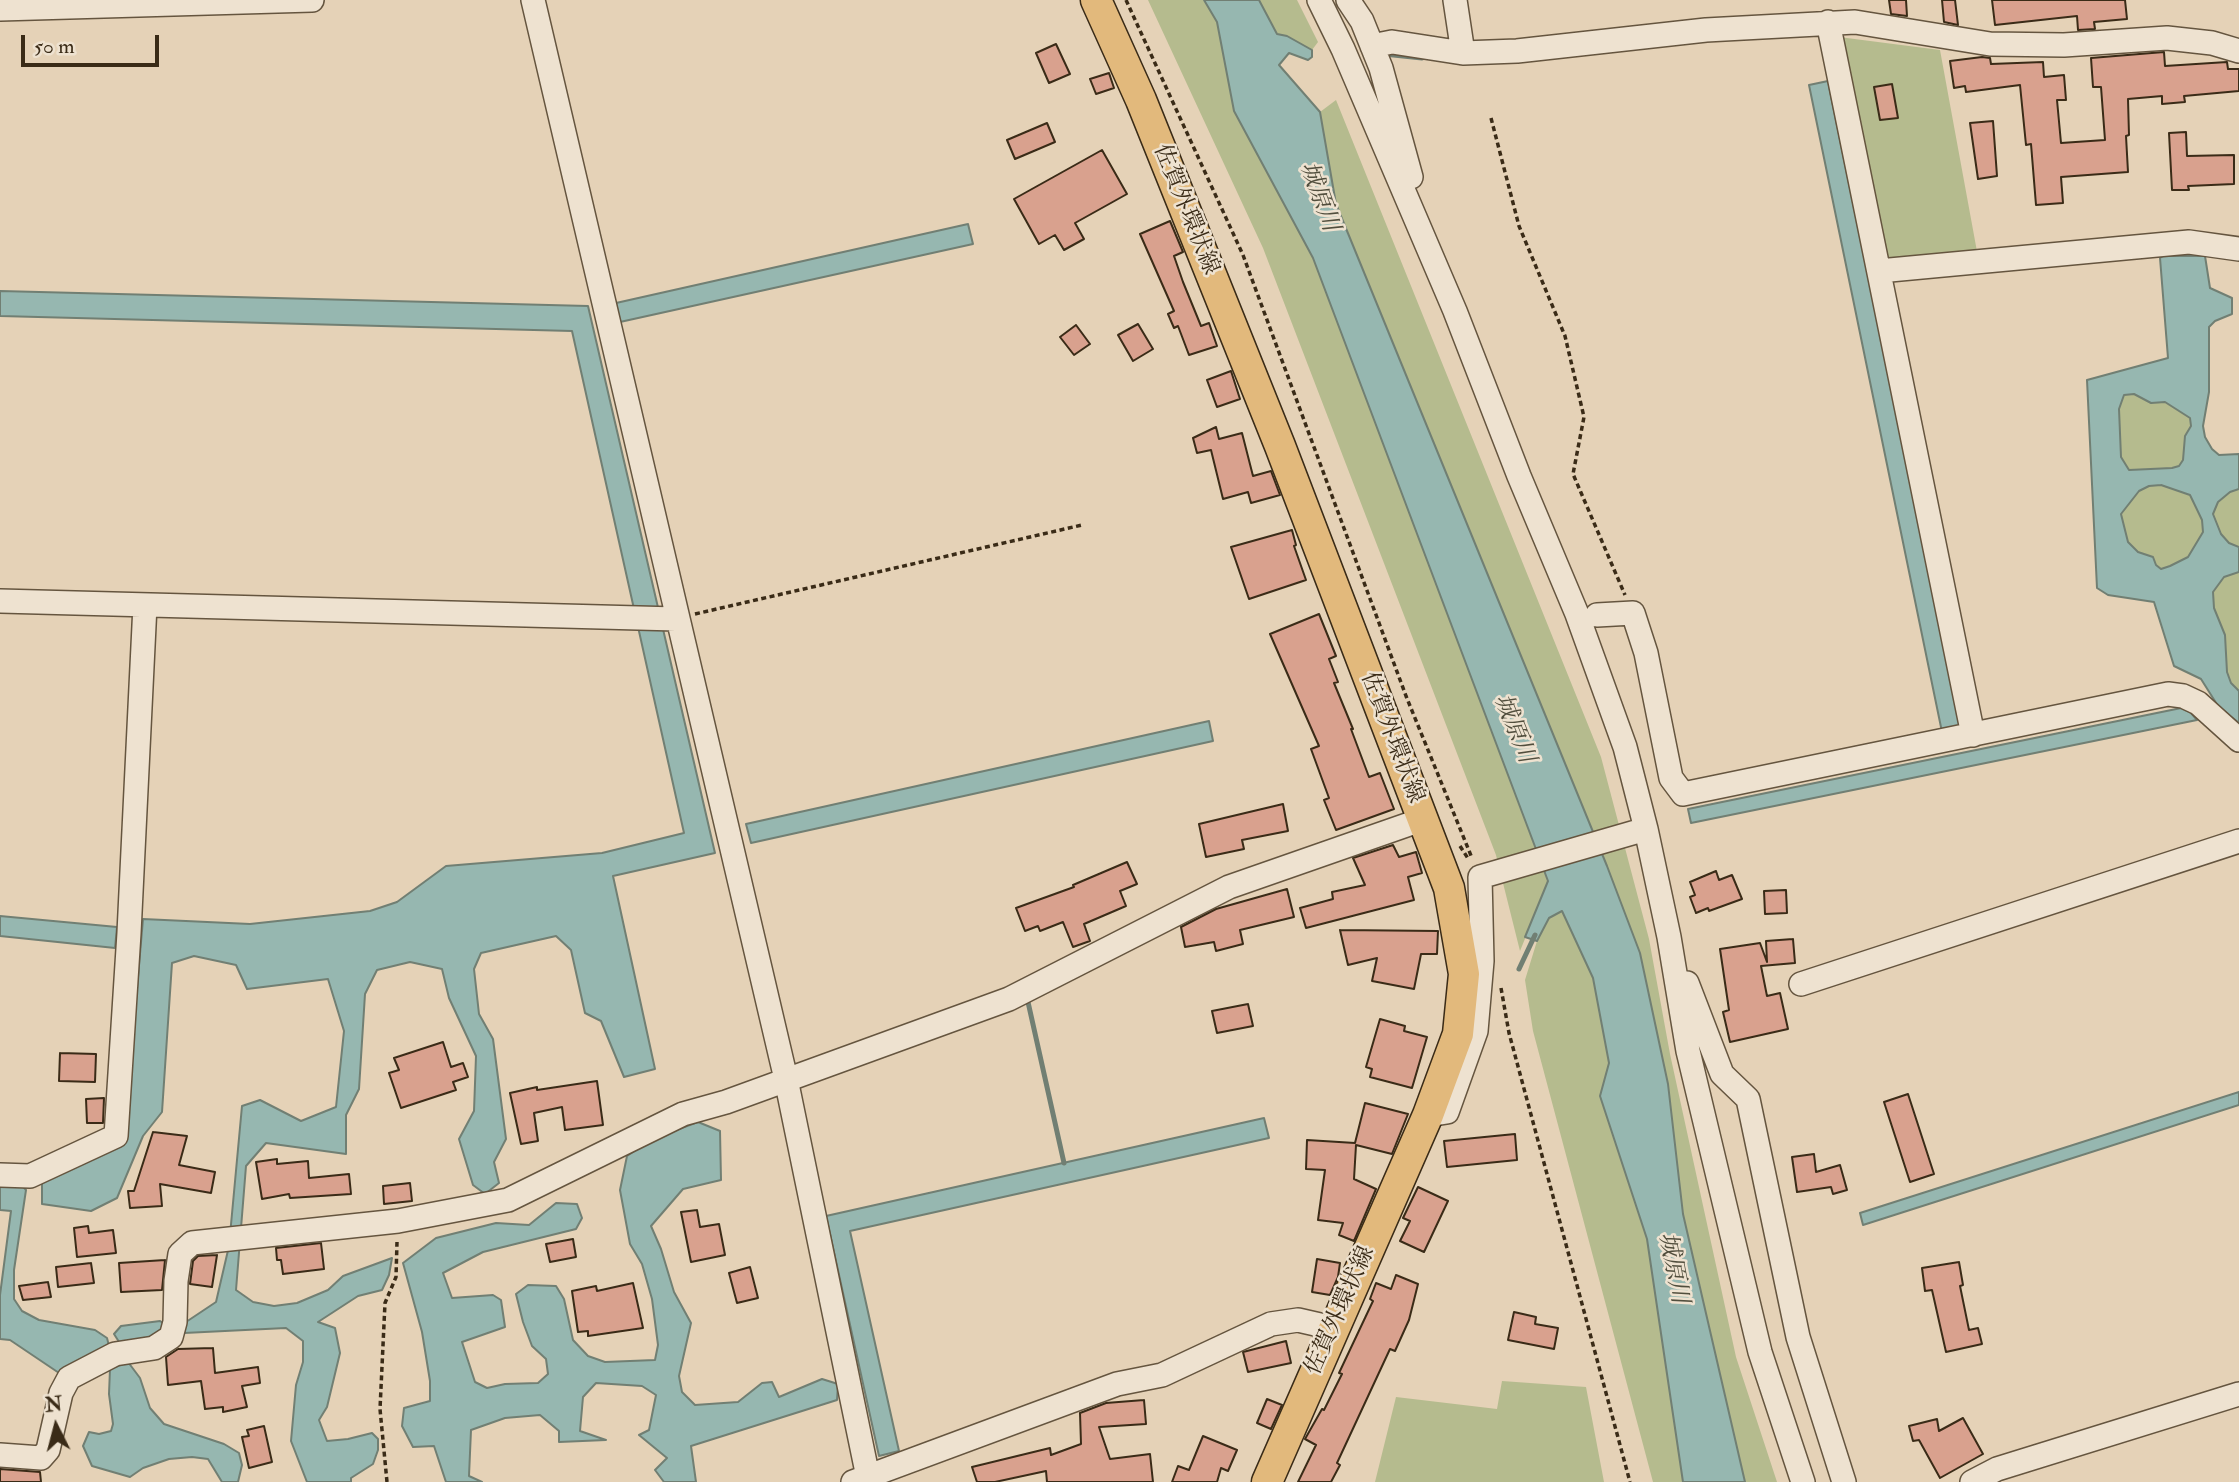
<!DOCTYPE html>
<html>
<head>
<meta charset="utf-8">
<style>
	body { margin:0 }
	#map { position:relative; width:2239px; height:1482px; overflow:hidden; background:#e5d2b7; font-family:"IM FELL Double Pica",serif }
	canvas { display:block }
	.north { position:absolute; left:21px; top:1391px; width:70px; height:70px; -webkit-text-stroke:5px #eee2d0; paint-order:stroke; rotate:354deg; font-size:19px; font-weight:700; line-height:28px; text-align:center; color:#3a2b17 }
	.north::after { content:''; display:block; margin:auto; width:24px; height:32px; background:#3a2b17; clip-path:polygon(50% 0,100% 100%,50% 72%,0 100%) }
	.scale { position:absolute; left:21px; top:35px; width:138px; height:32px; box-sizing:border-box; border:4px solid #3a2b17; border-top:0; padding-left:9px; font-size:21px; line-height:24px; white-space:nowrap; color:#3a2b17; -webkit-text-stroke:5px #eee2d0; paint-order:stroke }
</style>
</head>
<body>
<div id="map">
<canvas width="2239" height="1482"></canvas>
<div class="north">N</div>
<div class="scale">50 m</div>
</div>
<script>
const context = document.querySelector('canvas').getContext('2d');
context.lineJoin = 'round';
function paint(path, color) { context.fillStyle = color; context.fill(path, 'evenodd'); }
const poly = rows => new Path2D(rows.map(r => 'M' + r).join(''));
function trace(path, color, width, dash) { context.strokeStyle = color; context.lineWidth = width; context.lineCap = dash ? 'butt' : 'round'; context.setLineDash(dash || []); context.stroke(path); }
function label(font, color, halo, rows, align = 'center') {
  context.font = font + ' "IM FELL Double Pica","Noto Serif JP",serif'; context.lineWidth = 5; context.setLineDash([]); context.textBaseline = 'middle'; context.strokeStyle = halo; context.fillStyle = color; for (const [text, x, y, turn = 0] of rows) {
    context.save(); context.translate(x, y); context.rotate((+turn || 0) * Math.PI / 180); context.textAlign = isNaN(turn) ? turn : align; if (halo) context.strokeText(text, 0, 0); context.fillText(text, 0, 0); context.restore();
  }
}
paint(poly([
	[1148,0,1204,0,1217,22,1234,111,1313,258,1548,882,1520,951,1496,855,1263,248],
	[1259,0,1297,0,1318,42,1312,50,1287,36,1277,34],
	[1839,37,1940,50,1978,257,1887,262],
	[1336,100,1601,757,1649,939,1670,1054,1736,1357,1777,1482,1745,1482,1683,1214,1668,1084,1640,953,1607,866,1336,204,1320,112],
	[2193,363,2199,466,2239,470,2239,703,2174,586,2107,578,2104,394],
	[1562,911,1593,978,1609,1063,1600,1096,1647,1239,1683,1482,1653,1482,1533,1031,1525,980,1537,941,1549,917],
	[1502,1381,1586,1387,1604,1482,1375,1482,1396,1397,1497,1409]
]), '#b5bb8e');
const water = poly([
	[1204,0,1259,0,1277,34,1287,36,1312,50,1312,57,1308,60,1289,53,1279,65,1320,112,1336,204,1607,866,1640,953,1668,1084,1683,1214,1745,1482,1683,1482,1647,1239,1600,1096,1609,1063,1593,978,1562,911,1549,918,1537,941,1525,937,1548,881,1313,258,1234,111,1217,22,1204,0],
	[1828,81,1961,728,1942,732,1809,85,1828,81],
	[968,224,973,244,620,322,616,303,968,224],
	[2163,256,2205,256,2210,288,2232,298,2232,314,2215,321,2209,327,2209,392,2203,426,2205,437,2212,449,2219,455,2239,454,2239,489,2230,492,2218,502,2213,514,2221,534,2229,543,2239,547,2239,572,2224,577,2213,592,2214,608,2225,635,2227,672,2231,683,2239,691,2239,723,2218,706,2201,679,2174,666,2154,602,2108,595,2097,588,2087,380,2168,358,2160,258,2163,256],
	[2134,394,2151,403,2165,402,2190,418,2191,426,2185,436,2183,460,2179,466,2172,468,2129,470,2121,457,2119,409,2124,395,2134,394],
	[2161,485,2190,495,2202,520,2203,532,2188,557,2170,566,2161,569,2156,565,2153,557,2138,552,2128,542,2121,514,2139,491,2149,486,2161,485],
	[0,291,588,306,715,853,613,876,655,1069,624,1077,601,1021,585,1013,571,950,556,936,481,953,474,969,479,1014,493,1039,506,1139,494,1162,499,1183,485,1194,473,1185,459,1139,474,1111,476,1056,449,998,442,969,410,962,377,970,365,994,359,1089,346,1115,346,1154,266,1143,246,1166,236,1290,253,1302,274,1306,297,1303,328,1290,343,1276,392,1258,389,1275,382,1290,358,1296,318,1322,335,1328,340,1353,327,1407,319,1420,327,1441,348,1439,372,1433,378,1439,378,1450,373,1464,351,1478,351,1482,307,1482,291,1441,296,1385,303,1362,303,1341,286,1328,184,1333,183,1324,216,1302,229,1246,242,1106,260,1100,301,1121,336,1107,344,1031,328,979,247,989,236,965,194,956,172,963,162,1112,143,1136,117,1198,91,1211,42,1204,42,1182,124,1140,143,919,250,924,370,911,397,902,446,866,602,853,684,833,572,331,0,316,0,291],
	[2186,707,2197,720,1691,823,1688,809,2186,707],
	[1209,721,1213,741,751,843,746,824,1209,721],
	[0,916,117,927,115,948,0,936,0,916],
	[2239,1092,2239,1105,1863,1225,1860,1213,2239,1092],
	[1264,1118,1269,1138,850,1231,899,1451,879,1456,826,1216,1264,1118],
	[698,1122,720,1131,721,1180,683,1189,651,1226,661,1249,674,1292,691,1323,679,1376,682,1392,695,1405,738,1402,762,1383,772,1382,779,1397,822,1379,838,1384,837,1400,691,1446,696,1482,664,1482,655,1470,667,1458,639,1435,649,1430,656,1395,642,1386,596,1383,583,1397,580,1431,606,1440,559,1442,559,1431,540,1415,505,1418,471,1430,469,1476,482,1482,446,1482,434,1446,413,1447,402,1426,404,1408,430,1401,430,1381,422,1332,403,1263,436,1238,496,1223,529,1225,556,1203,577,1204,582,1218,576,1229,483,1252,443,1273,452,1298,493,1295,501,1300,505,1327,462,1342,475,1382,487,1388,505,1384,538,1383,548,1374,546,1359,532,1346,523,1322,516,1294,528,1285,556,1286,564,1299,573,1340,588,1356,605,1362,655,1360,658,1345,652,1299,642,1264,630,1244,620,1190,627,1156,652,1139,698,1122],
	[0,1183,20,1183,26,1190,14,1270,14,1299,22,1311,39,1320,95,1330,107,1338,110,1350,62,1375,10,1340,0,1339,0,1295,11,1211,0,1210,0,1183],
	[160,1321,166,1325,157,1340,121,1345,114,1334,121,1326,160,1321],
	[128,1362,140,1378,150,1408,164,1424,224,1444,239,1453,242,1465,238,1482,222,1482,208,1459,192,1457,169,1459,143,1468,130,1477,92,1466,83,1446,89,1432,99,1434,111,1431,113,1424,109,1394,110,1369,128,1362]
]);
paint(water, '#96b7b0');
trace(water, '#717f73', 2);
trace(poly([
	[1384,54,1422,58],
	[1519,969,1535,935],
	[1028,1002,1064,1163]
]), '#717f73', 5);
const building = poly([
	[1889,0,1906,0,1907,16,1891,14,1889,0],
	[1942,0,1955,0,1958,25,1944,22,1942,0],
	[1992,0,2125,0,2127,19,2094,22,2095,29,2078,30,2077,16,1995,25,1992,0],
	[1056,44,1070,74,1049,83,1036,53,1056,44],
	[2164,52,2165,66,2227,62,2228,69,2239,69,2239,91,2184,96,2185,102,2162,104,2162,96,2128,99,2129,135,2126,136,2128,172,2061,177,2063,203,2036,205,2031,144,2026,145,2020,85,1966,92,1965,86,1954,88,1950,61,1982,57,1990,58,1991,64,2043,62,2044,77,2064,75,2066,100,2057,100,2061,143,2105,140,2101,87,2093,87,2091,58,2164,52],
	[1109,73,1114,88,1096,94,1090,79,1109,73],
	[1892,84,1898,118,1880,120,1874,87,1892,84],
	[1993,121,1997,176,1978,179,1970,123,1993,121],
	[1047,123,1055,142,1015,159,1007,140,1047,123],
	[2186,132,2187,156,2234,155,2234,184,2188,186,2189,190,2172,190,2169,133,2186,132],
	[1102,150,1127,194,1075,223,1084,239,1064,250,1055,235,1039,244,1014,199,1102,150],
	[1170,221,1183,252,1174,256,1183,282,1201,326,1209,323,1217,346,1189,355,1178,326,1174,328,1168,314,1174,311,1140,234,1170,221],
	[1138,324,1153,349,1133,361,1118,335,1138,324],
	[1076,325,1090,344,1074,355,1060,337,1076,325],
	[1231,371,1240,399,1217,407,1207,380,1231,371],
	[1216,427,1219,439,1242,433,1253,476,1271,471,1280,495,1251,503,1248,492,1223,499,1211,450,1197,453,1193,438,1216,427],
	[1292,530,1296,545,1294,546,1306,580,1249,599,1231,547,1292,530],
	[1319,614,1336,656,1329,659,1338,682,1334,683,1353,729,1351,729,1369,777,1380,773,1394,809,1336,830,1324,800,1329,798,1311,749,1319,746,1270,634,1319,614],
	[1283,804,1288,831,1242,840,1244,849,1206,857,1199,824,1283,804],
	[1393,845,1399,857,1416,852,1422,873,1408,877,1414,900,1306,928,1300,908,1333,899,1332,892,1365,885,1353,858,1393,845],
	[1127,862,1137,884,1120,891,1126,906,1084,924,1090,941,1073,947,1063,922,1040,931,1038,926,1025,931,1016,908,1074,887,1073,885,1127,862],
	[1716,871,1719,880,1732,875,1742,899,1709,911,1708,908,1696,913,1690,897,1695,895,1690,882,1716,871],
	[1287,889,1294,917,1240,930,1243,944,1216,951,1214,942,1185,947,1181,927,1216,909,1287,889],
	[1786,890,1787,913,1765,914,1764,891,1786,890],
	[1340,930,1438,931,1437,954,1421,954,1414,989,1372,981,1377,958,1348,965,1340,930],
	[1793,939,1795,963,1761,966,1767,996,1780,993,1788,1029,1730,1042,1723,1012,1729,1010,1720,949,1760,943,1767,962,1766,941,1793,939],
	[1248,1004,1253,1026,1217,1033,1212,1011,1248,1004],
	[1380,1019,1405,1026,1404,1031,1427,1037,1412,1088,1370,1077,1372,1069,1366,1067,1380,1019],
	[443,1042,451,1067,463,1063,468,1077,453,1082,456,1090,401,1108,389,1073,399,1070,394,1058,443,1042],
	[60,1053,96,1054,95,1082,59,1081,60,1053],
	[597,1081,603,1125,565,1130,562,1107,534,1113,538,1141,521,1144,510,1093,537,1087,537,1090,597,1081],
	[1908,1094,1934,1174,1910,1182,1884,1102,1908,1094],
	[104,1098,103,1123,87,1123,86,1099,104,1098],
	[1365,1103,1408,1114,1392,1154,1356,1145,1354,1179,1376,1189,1354,1241,1339,1235,1343,1223,1318,1220,1325,1170,1306,1169,1307,1140,1355,1143,1365,1103],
	[153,1132,187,1136,179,1165,215,1172,211,1193,160,1184,162,1206,130,1208,128,1191,134,1191,153,1132],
	[1515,1134,1517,1160,1447,1167,1444,1141,1515,1134],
	[1814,1154,1816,1172,1840,1165,1847,1190,1833,1194,1831,1187,1797,1192,1792,1157,1814,1154],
	[277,1159,277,1164,308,1161,309,1178,349,1174,351,1194,290,1198,289,1194,262,1199,256,1162,277,1159],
	[410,1183,412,1201,384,1204,383,1186,410,1183],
	[1418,1187,1448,1201,1424,1252,1400,1241,1410,1221,1403,1218,1418,1187],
	[697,1210,700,1227,719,1224,725,1255,691,1262,681,1212,697,1210],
	[88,1226,89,1233,113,1230,116,1253,77,1257,74,1228,88,1226],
	[573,1239,576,1257,550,1262,546,1244,573,1239],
	[321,1243,324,1269,283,1274,281,1260,277,1260,276,1248,321,1243],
	[217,1255,212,1287,190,1284,193,1261,198,1256,217,1255],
	[1317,1259,1340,1263,1338,1277,1330,1295,1312,1292,1317,1259],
	[165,1260,162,1290,121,1292,119,1263,165,1260],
	[1959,1262,1963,1285,1960,1286,1969,1330,1978,1328,1982,1344,1946,1352,1932,1290,1925,1291,1922,1268,1959,1262],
	[91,1263,94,1283,58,1287,56,1267,91,1263],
	[750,1267,758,1298,737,1303,729,1273,750,1267],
	[1396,1275,1418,1284,1409,1320,1395,1351,1390,1349,1337,1463,1340,1465,1331,1482,1298,1482,1316,1445,1305,1439,1322,1409,1324,1410,1342,1374,1339,1373,1373,1301,1370,1299,1376,1283,1391,1289,1396,1275],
	[48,1282,51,1297,23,1300,19,1286,48,1282],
	[633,1283,643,1328,588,1336,588,1331,578,1332,572,1291,596,1286,597,1291,633,1283],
	[1514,1312,1536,1317,1535,1324,1558,1328,1554,1349,1508,1340,1514,1312],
	[1286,1341,1291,1363,1248,1372,1243,1352,1286,1341],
	[213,1348,215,1373,258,1367,260,1383,242,1386,247,1407,223,1412,223,1407,205,1409,201,1381,168,1385,166,1357,178,1349,213,1348],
	[1267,1399,1282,1405,1271,1429,1257,1423,1267,1399],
	[1144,1400,1146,1424,1099,1427,1110,1459,1150,1454,1153,1482,1047,1482,1046,1471,995,1482,977,1482,972,1467,1050,1448,1051,1455,1081,1444,1080,1413,1106,1403,1144,1400],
	[1963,1418,1983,1454,1940,1478,1919,1440,1913,1441,1909,1426,1937,1419,1939,1431,1963,1418],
	[264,1426,272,1462,249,1468,242,1437,249,1436,247,1430,264,1426],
	[1203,1436,1237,1450,1228,1471,1221,1468,1217,1482,1172,1482,1178,1466,1189,1470,1203,1436],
	[0,1469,40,1472,41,1482,0,1482,0,1469]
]);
paint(building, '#d9a18e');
trace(building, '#3a2b17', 2);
const minor = poly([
	[533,0,786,1079,869,1482],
	[1319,0,1343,49,1455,311,1519,476,1577,614,1625,747,1646,829,1669,937,1688,1051,1760,1352,1803,1482],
	[1348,0,1362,21,1381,68,1411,177],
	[1455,0,1463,53],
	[0,9,312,0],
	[1828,22,1973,735],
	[1372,46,1392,42,1463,53,1517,51,1706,30,1855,22,1990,44,2064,45,2167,38,2212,43,2239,51],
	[1879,271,2189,242,2239,249],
	[0,601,676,619],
	[1597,615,1633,613,1646,653,1671,778,1683,794,2168,694,2183,696,2198,703,2239,740],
	[1687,983,1722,1074,1748,1099,1798,1337,1844,1482],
	[1801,984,2239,841],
	[1428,1115,1447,1112,1476,1031,1482,961,1480,877,1646,829],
	[0,1175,30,1176,116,1136,129,933,145,605],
	[0,1455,41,1458,48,1450,61,1393,69,1378,115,1354,154,1348,171,1337,175,1322,176,1281,180,1254,192,1243,398,1221,508,1200,683,1114,726,1102,1009,999,1229,887,1421,820],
	[853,1482,1117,1384,1162,1375,1271,1324,1298,1320,1333,1328],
	[1972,1482,1997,1469,2239,1394]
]);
const major = poly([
	[1096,0,1141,100,1280,446,1449,888,1464,974,1458,1034,1428,1115,1267,1482]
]);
trace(minor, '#65553f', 26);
trace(major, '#3a2b17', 33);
trace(poly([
	[1126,0,1243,255,1406,696,1472,858],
	[1491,118,1519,226,1565,336,1584,417,1573,474,1625,595],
	[695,614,1082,525],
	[1460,846,1469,860],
	[1501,988,1509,1033,1630,1482],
	[387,1482,380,1409,385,1303,396,1277,397,1242]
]), '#3a2b17', 3.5, [5, 3.5]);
trace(minor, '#eee2d0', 23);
trace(major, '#e2b97c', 30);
label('23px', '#3a2b17', '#eee2d0', [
	["佐賀外環状線",1185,210,68],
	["佐賀外環状線",1391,738,69],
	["佐賀外環状線",1341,1311,-66]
]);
label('italic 24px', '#514e3d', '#eee2d0', [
	["城原川",1318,197,70],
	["城原川",1513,729,68],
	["城原川",1672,1268,79]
]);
</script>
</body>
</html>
